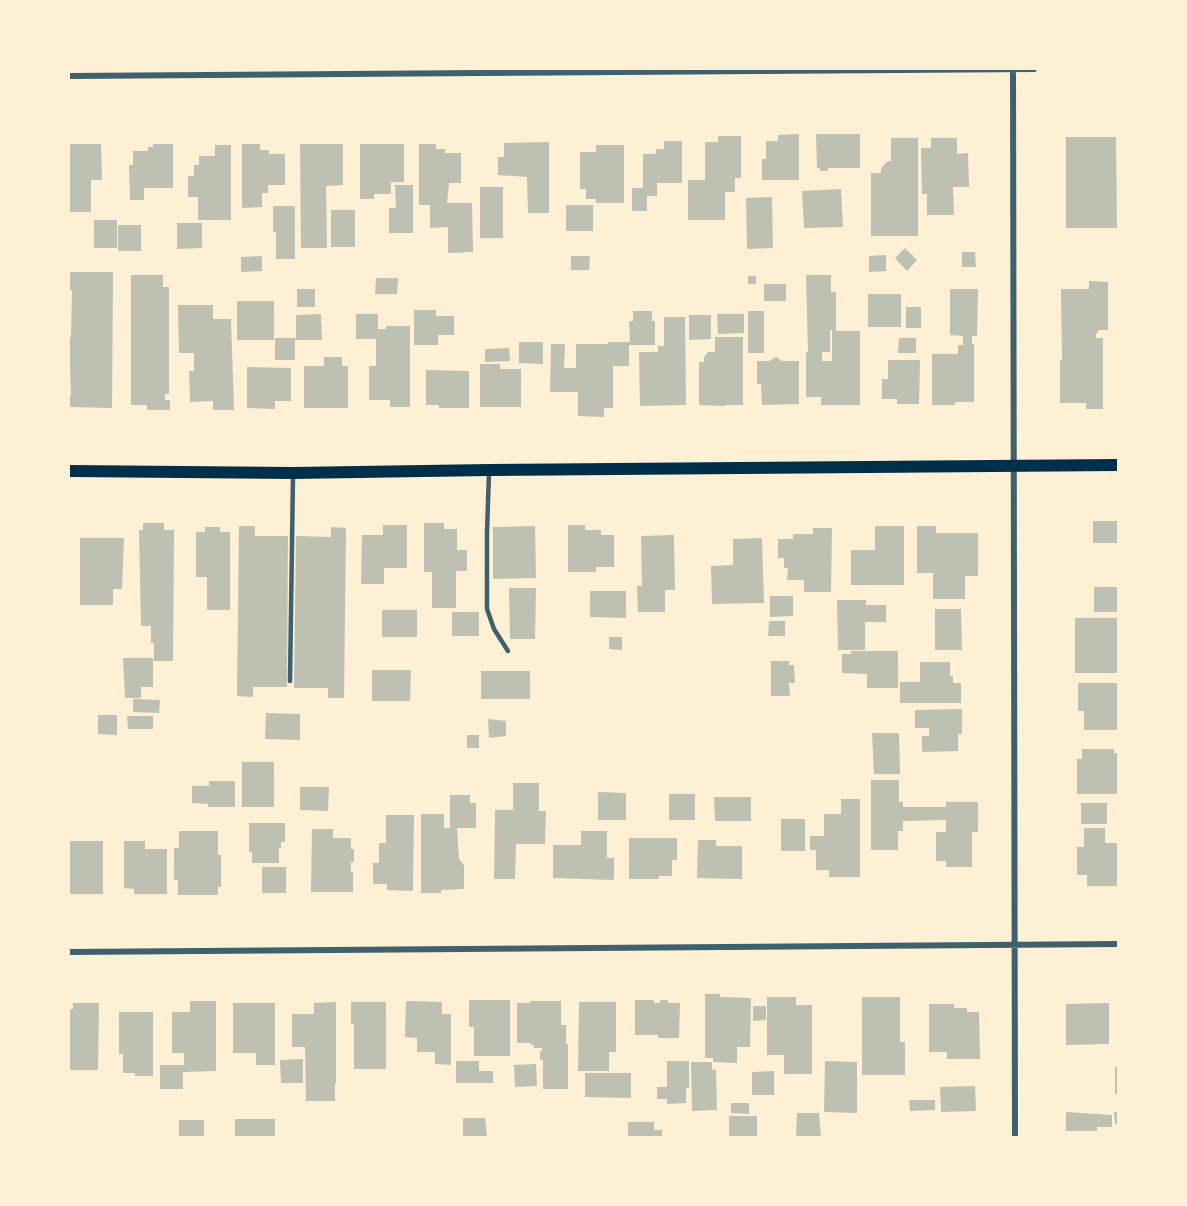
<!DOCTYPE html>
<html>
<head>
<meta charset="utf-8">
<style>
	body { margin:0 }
	#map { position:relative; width:1187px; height:1206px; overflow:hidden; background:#fdf0d5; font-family:Figtree,sans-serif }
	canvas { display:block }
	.frame { position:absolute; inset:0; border:70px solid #fdf0d5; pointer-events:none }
</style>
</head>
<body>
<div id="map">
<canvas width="1187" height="1206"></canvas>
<div class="frame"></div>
</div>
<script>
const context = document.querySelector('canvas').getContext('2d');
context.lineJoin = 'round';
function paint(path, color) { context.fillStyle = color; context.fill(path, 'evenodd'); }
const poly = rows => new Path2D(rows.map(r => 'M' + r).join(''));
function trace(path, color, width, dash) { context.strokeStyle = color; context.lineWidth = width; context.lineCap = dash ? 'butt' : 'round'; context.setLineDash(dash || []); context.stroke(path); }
paint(poly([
	[799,134,799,180,762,180,762,159,766,159,766,141,778,141,778,135],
	[816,134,860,134,860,168,828,168,828,171,820,171,820,168,817,168],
	[718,136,741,136,741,178,735,178,735,192,725,192,725,220,688,220,688,180,705,180,705,142,718,142],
	[1066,137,1116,137,1117,228,1066,228],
	[891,138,918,138,918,236,871,236,871,173,881,173,881,168,888,161,891,161],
	[931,138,957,138,957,154,968,153,969,187,953,187,954,215,927,215,927,194,922,194,921,148,931,148],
	[664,141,682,141,682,183,657,183,657,196,647,196,647,211,632,211,632,188,643,188,643,154,656,154,656,149,664,149],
	[549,142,549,213,528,213,527,177,498,175,498,157,504,157,504,143],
	[69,144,101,144,102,180,91,180,91,212,69,212],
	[153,144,173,144,173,188,144,188,144,200,130,200,129,165,133,165,133,151,148,151,148,147,153,147],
	[242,144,260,144,260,150,269,150,269,154,285,154,285,185,268,185,268,193,262,193,262,207,242,208],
	[300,144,343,144,343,185,326,186,327,248,301,248],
	[360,144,404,144,404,182,391,182,391,194,374,194,374,199,360,199],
	[419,144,436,144,436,149,445,149,445,153,461,153,461,183,449,183,447,203,472,203,473,252,448,253,448,227,430,228,430,205,419,205],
	[215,145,231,145,231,220,198,220,198,197,188,197,188,176,194,176,194,165,199,165,199,156,215,156],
	[596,145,624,145,624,203,596,203,596,199,586,199,586,189,580,189,580,152,596,152],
	[395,185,413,185,413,233,389,233,389,208,396,208],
	[480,187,503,187,503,238,480,238],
	[841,189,843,227,804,228,802,191],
	[772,197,773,248,747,249,746,198],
	[566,205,593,205,593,231,566,231],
	[273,206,295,206,295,259,276,259,276,232,273,232],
	[331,210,355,210,355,247,331,247],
	[94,220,117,220,117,248,94,248],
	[177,223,202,223,202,248,177,249],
	[118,225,141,225,141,251,118,251],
	[905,248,917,260,907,271,895,258],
	[962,252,975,252,976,267,962,267],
	[886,255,886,271,869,272,869,256],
	[262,256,262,271,241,272,241,257],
	[571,256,590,256,589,270,571,270],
	[69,272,113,272,112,408,69,407,69,395,71,395,69,336,71,337,72,290,69,290],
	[131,275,163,275,163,287,169,287,169,394,165,394,165,400,170,400,170,410,147,410,147,405,131,405],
	[806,275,831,275,831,292,836,292,836,331,860,331,860,405,821,405,821,397,806,397,806,352,808,352],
	[830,330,832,330,832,361,822,361,822,352,830,352],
	[748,276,756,276,756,284,748,284],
	[376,278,398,278,397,294,375,294],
	[1089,281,1108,282,1108,330,1098,330,1098,333,1096,333,1096,338,1103,338,1103,409,1086,409,1086,403,1060,403,1060,360,1062,360,1061,289,1089,289],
	[764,284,786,284,786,301,764,301],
	[297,289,315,289,315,307,297,307],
	[950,289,978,289,977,336,972,336,972,344,974,344,974,402,955,402,955,405,932,405,932,354,958,354,958,345,963,345,963,336,950,335],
	[868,294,901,294,901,327,868,327],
	[237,301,274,301,274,340,237,340],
	[178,305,213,305,213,319,231,319,234,410,213,410,213,401,190,402,189,371,194,371,194,353,179,353],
	[906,307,921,307,921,328,906,328],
	[414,310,436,310,436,316,454,316,454,335,438,335,438,345,414,345],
	[633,311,652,311,652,321,655,321,655,345,629,345,629,366,613,366,613,408,604,408,604,417,578,416,578,392,550,392,551,344,565,344,564,368,576,368,576,344,608,344,608,342,630,342,629,321,633,321],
	[748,311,764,311,764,353,748,353],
	[321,314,322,340,295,340,295,360,275,360,275,338,296,338,296,315],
	[356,314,378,314,378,329,386,329,386,326,410,326,410,407,390,407,390,400,369,400,369,366,376,366,376,339,356,339],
	[717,314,744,314,744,333,718,334],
	[689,315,711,315,711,339,689,340],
	[664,317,685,317,686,405,640,406,639,352,658,352,658,346,664,346],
	[715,337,743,337,743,405,725,405,725,406,699,405,699,362,704,362,704,357,708,352,715,352],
	[899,338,916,338,916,353,898,353],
	[519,342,543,342,543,364,519,363],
	[509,348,510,361,485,362,485,349],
	[324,357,342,357,342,366,348,366,348,408,304,408,304,366,324,366],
	[776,357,782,361,799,361,799,404,762,405,761,384,757,384,757,361,769,361],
	[888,360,920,360,919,404,897,404,897,399,882,399,882,379,888,379],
	[480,364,500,364,500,369,521,369,521,407,480,407],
	[247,367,291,368,291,401,275,401,275,409,247,408],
	[426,370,469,371,469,408,439,408,439,405,426,405],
	[1093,521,1118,521,1118,543,1093,543],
	[143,523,164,523,164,530,174,530,173,661,154,661,154,643,151,643,151,626,141,626,139,530,143,530],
	[424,523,444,523,444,529,457,529,457,550,467,550,467,571,456,571,456,608,432,608,432,572,424,572],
	[383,525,407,525,407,568,384,568,384,584,361,584,362,535,383,535],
	[568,525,585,525,585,530,601,530,601,535,614,535,614,567,596,567,596,572,568,572],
	[239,526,255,526,255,536,288,536,287,687,253,687,253,697,237,696],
	[535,526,536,578,493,579,493,527],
	[875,526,904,526,904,585,851,585,851,550,875,550],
	[917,526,936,526,936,533,978,533,978,576,965,576,965,599,933,599,933,573,917,573],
	[205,527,220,527,220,532,230,532,230,610,207,610,207,577,196,577,196,532,205,532],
	[331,527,346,528,344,698,328,698,328,688,294,688,296,536,331,537],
	[813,528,832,528,831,592,804,592,804,580,787,580,788,568,784,568,784,558,778,558,778,539,793,539,793,534,813,534],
	[674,535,675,590,665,590,665,612,638,612,637,586,642,586,641,536],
	[80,538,124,538,122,589,113,589,113,605,80,605],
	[762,538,764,603,712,604,711,566,733,565,733,539],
	[1094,587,1118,587,1118,612,1094,612],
	[509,588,536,588,535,639,510,639],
	[590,591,626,591,626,618,590,617],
	[770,596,793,596,793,616,770,617],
	[837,600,866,600,866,605,886,605,886,622,865,622,865,650,838,650],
	[935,609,961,609,962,650,935,650],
	[382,610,417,610,417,637,382,637],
	[452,612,479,612,479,636,452,636],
	[1075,618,1118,618,1118,673,1075,673],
	[769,621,785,621,785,636,768,636],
	[609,637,622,637,622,650,609,649],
	[851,651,898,651,898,688,867,688,867,674,842,673,842,654,851,654],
	[123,658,153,658,153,687,141,687,141,698,125,698],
	[771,661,789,661,789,665,794,665,795,683,789,683,790,696,771,696],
	[920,662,950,662,950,676,953,676,953,683,961,683,961,703,900,703,900,682,920,682],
	[372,670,411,670,410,701,372,701],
	[481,671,530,671,530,699,481,699],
	[1078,683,1118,683,1118,730,1084,730,1084,711,1078,711],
	[133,699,160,700,159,713,133,712],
	[962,709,962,734,958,734,958,751,922,752,922,736,929,736,929,728,915,728,915,710],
	[266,713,300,714,300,740,265,739],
	[98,715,117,715,117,735,98,734],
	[127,716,153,716,153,729,128,729],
	[488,719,506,721,506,736,489,738],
	[872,733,899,733,900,774,874,774],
	[467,735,479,735,479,748,467,748],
	[1082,749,1114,749,1114,753,1118,753,1118,794,1077,794,1077,759,1082,759],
	[242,762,274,762,274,807,242,807],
	[871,780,899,780,899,802,903,802,903,807,946,807,946,802,978,802,978,832,972,832,972,867,946,867,946,861,936,861,936,832,946,832,946,820,903,821,903,831,898,831,898,850,871,850],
	[209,781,235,781,235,807,208,807,208,804,192,803,192,786,209,786],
	[513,783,539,783,539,811,546,811,545,844,516,844,515,879,494,879,495,810,513,810],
	[300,787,329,787,328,811,300,810],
	[598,792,626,793,626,820,598,820],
	[669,794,695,794,695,820,669,820],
	[450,795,470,795,470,803,476,803,476,828,457,828,459,859,464,865,464,889,441,890,441,893,421,893,421,814,444,814,444,828,450,828],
	[714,797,751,797,751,821,715,821],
	[841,799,860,799,860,877,829,877,829,870,816,870,816,850,810,850,810,836,824,836,824,814,841,814],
	[1081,803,1107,803,1107,824,1081,824],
	[386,815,414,815,413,891,387,890,387,884,373,884,373,863,379,863,379,843,386,843],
	[781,819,805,819,805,851,781,851],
	[249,823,285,823,285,842,281,842,281,848,279,848,279,863,252,863,252,852,249,852],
	[1084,828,1105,828,1105,843,1118,843,1118,886,1087,886,1087,875,1077,875,1077,847,1084,847],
	[312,829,333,829,333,838,351,838,351,849,354,849,354,862,351,862,351,872,353,872,353,892,311,892],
	[179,831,218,831,218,855,221,855,221,887,218,887,218,895,178,895,178,880,174,880,174,848,179,848],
	[581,831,607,831,607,858,614,858,614,880,553,878,553,845,581,845],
	[629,838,677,838,677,860,672,860,672,876,659,876,659,879,629,879],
	[698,840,716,840,716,846,742,846,742,879,697,878],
	[69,841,103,841,103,894,69,894],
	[124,841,145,841,145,849,167,849,167,894,134,894,134,889,124,888],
	[262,867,286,867,286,893,262,893],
	[705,994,720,994,720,997,751,998,750,1047,737,1047,737,1063,713,1062,713,1058,705,1058],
	[767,997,796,997,796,1005,812,1005,812,1074,784,1074,784,1055,767,1055],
	[862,997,900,997,900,1042,905,1042,905,1075,862,1075],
	[469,1000,510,1000,510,1056,474,1056,474,1027,469,1027],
	[635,1000,654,1000,654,1003,660,1003,660,1000,668,1000,668,1003,680,1003,679,1038,658,1038,658,1035,635,1035],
	[190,1001,216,1001,216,1071,183,1072,183,1089,160,1089,160,1065,184,1065,184,1053,172,1053,172,1012,190,1012],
	[406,1001,442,1002,442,1014,451,1014,451,1065,435,1064,435,1052,417,1052,417,1038,405,1037],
	[530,1001,561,1001,561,1025,566,1025,566,1044,568,1044,568,1089,543,1089,543,1060,540,1060,540,1051,542,1051,542,1048,534,1048,534,1045,531,1045,531,1043,517,1043,517,1003,530,1003],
	[336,1002,336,1083,335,1083,335,1101,306,1101,305,1047,292,1047,292,1014,314,1014,314,1003],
	[351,1002,386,1002,386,1069,354,1069,354,1024,351,1024],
	[579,1002,616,1002,616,1052,609,1052,609,1071,578,1071],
	[73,1003,99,1003,98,1070,69,1070,69,1009,73,1009],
	[233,1003,275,1003,275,1065,256,1065,256,1053,233,1053],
	[1109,1003,1109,1044,1066,1045,1066,1004],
	[929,1004,954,1004,954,1008,967,1008,967,1012,979,1012,980,1059,947,1059,947,1052,929,1052],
	[753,1006,766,1006,766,1020,753,1021],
	[119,1012,153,1012,153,1076,135,1076,135,1073,123,1073,123,1054,119,1054],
	[303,1059,303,1083,281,1083,280,1060],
	[456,1061,479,1061,479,1071,493,1071,493,1083,456,1083],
	[667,1061,689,1061,689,1088,686,1088,686,1103,667,1104,667,1099,657,1099,657,1087,667,1087],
	[825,1061,857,1062,857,1113,824,1112],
	[691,1062,712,1062,712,1070,716,1069,717,1110,692,1111],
	[536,1064,537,1086,515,1087,514,1065],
	[1115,1067,1118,1067,1118,1094,1115,1094],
	[774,1071,774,1095,752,1095,752,1072],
	[585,1073,631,1073,631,1098,585,1097],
	[975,1086,976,1111,941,1112,940,1087],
	[909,1100,935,1100,935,1110,910,1111],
	[731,1103,749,1103,749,1114,731,1113],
	[1066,1112,1112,1115,1112,1127,1097,1127,1097,1131,1066,1131],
	[1114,1112,1118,1112,1118,1124,1115,1124],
	[797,1113,819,1113,821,1137,796,1137],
	[729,1116,757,1116,757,1137,729,1137],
	[463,1118,485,1118,487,1137,463,1137],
	[235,1119,275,1119,275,1137,235,1137],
	[179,1120,204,1120,204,1137,179,1137],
	[628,1122,654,1122,654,1130,662,1130,662,1137,628,1137]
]), '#bec0b2');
trace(poly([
	[489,472,487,532,487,609,494,629,508,651],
	[290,681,293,476]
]), '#3f606c', 4.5);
trace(poly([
	[1013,69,1015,1137],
	[69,76,1034,69],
	[69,952,1118,944]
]), '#3f606c', 6);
trace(poly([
	[69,471,293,473,489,470,1118,465]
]), '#003049', 12);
</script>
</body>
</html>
